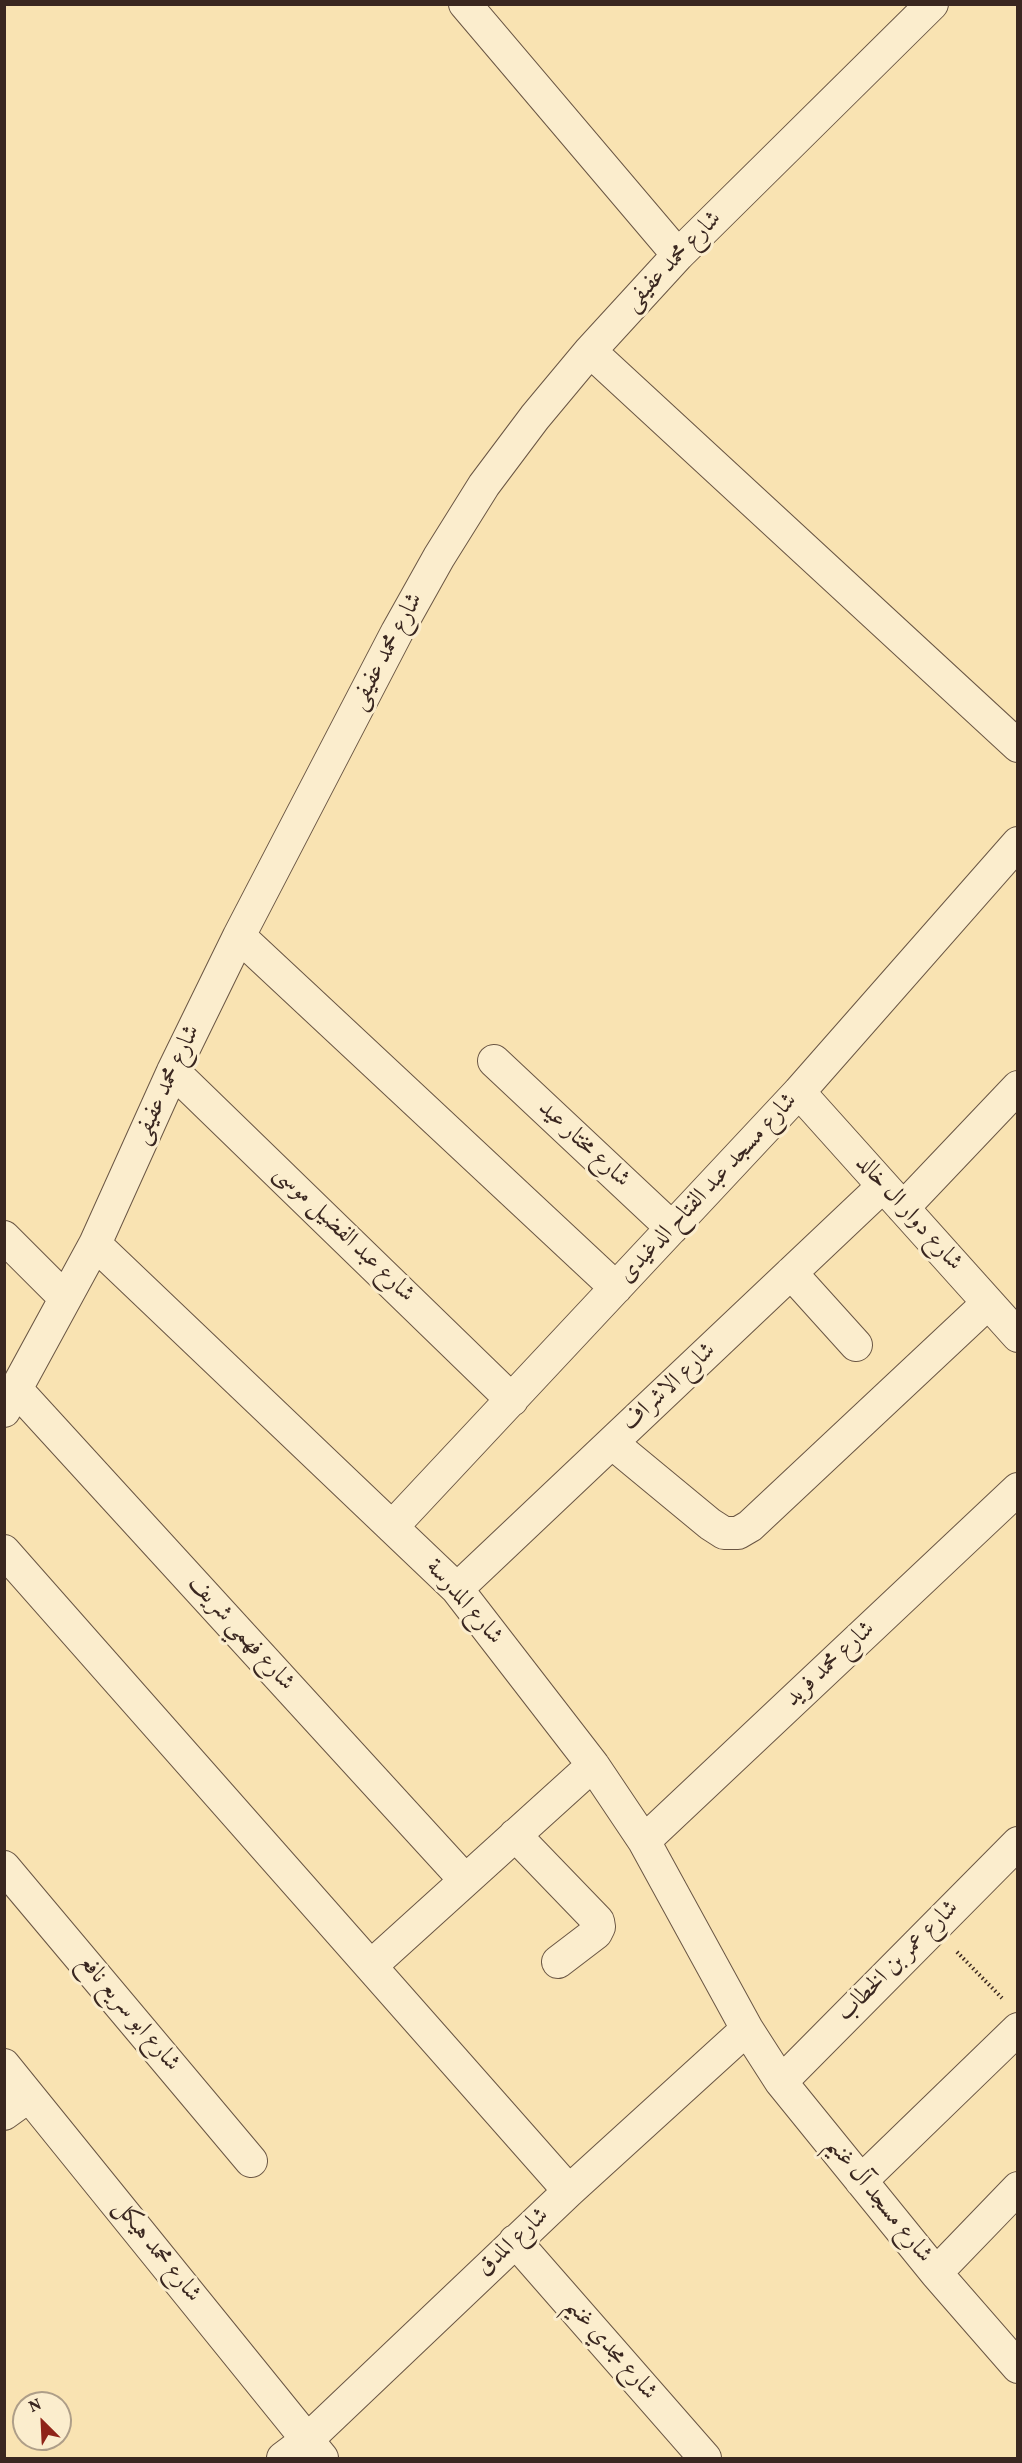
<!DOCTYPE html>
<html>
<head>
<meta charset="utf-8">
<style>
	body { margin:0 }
	#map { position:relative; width:1022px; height:2463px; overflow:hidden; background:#f9e3b2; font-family:Vollkorn,serif }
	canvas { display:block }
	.frame { position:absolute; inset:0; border:6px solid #3a2720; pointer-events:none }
	.north { position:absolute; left:12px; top:2391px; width:60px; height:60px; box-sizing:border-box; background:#fbedcd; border:2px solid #ae9e88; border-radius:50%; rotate:336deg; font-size:16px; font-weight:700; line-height:24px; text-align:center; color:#3a2720 }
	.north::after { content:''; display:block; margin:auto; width:21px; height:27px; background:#8f2418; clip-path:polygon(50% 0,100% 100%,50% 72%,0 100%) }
</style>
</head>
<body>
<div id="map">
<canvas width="1022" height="2463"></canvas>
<div class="frame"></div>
<div class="north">N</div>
</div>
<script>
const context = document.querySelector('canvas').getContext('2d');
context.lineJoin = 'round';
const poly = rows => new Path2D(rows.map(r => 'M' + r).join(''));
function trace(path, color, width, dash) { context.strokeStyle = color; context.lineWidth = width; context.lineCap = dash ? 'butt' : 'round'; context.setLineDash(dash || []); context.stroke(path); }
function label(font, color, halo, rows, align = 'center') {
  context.font = font + ' Vollkorn,Amiri,serif'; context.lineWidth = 6; context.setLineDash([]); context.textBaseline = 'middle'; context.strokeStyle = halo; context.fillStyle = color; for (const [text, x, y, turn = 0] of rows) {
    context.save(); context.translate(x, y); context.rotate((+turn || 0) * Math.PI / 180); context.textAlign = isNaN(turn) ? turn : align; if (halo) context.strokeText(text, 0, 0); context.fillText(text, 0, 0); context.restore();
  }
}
const minor = poly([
	[465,4,678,255],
	[590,351,1018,746],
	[239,936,616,1288],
	[494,1061,672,1228],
	[173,1071,512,1400],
	[799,1092,1018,1336],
	[903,1208,1018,1087],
	[4,1237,65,1298],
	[95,1244,457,1589,593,1765,644,1841,747,2029,781,2082,936,2273,1018,2367],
	[791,1273,856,1345],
	[16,1389,465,1880],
	[4,1411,95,1244,173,1071,239,936,397,632,439,557,484,485,535,417,590,351,678,255,932,4],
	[612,1443,710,1524,724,1533,738,1533,750,1526,988,1303],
	[392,1527,799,1092,1018,843],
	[4,1551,569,2191],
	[457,1589,883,1186],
	[515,1835,598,1921,599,1927,596,1933,558,1962],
	[644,1841,1018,1489],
	[4,1867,251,2161],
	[371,1966,593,1765],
	[4,2065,322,2458],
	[781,2082,1018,1843],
	[4,2114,29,2096],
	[861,2181,1018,2029],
	[515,2241,705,2458],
	[936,2273,1018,2188],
	[283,2458,307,2440,569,2191,747,2029]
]);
trace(minor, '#6a5644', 34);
trace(poly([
	[957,1952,1002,1998]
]), '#3a2720', 4, [1.5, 3]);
trace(minor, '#fbedcd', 32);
label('24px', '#3a2720', '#fbedcd', [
	["شارع محمد عفيفى",674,262,-46],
	["شارع محمد عفيفى",388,652,-62],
	["شارع محمد عفيفى",168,1085,-65],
	["شارع مختار عيد",583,1145,43],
	["شارع مسجد عبد الفتاح الدغيدى",709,1189,-47],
	["شارع دوار ال خالد",908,1214,48],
	["شارع عبد الفضيل موسى",343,1235,44],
	["شارع الاشراف",670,1388,-43],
	["شارع المدرسة",463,1603,49],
	["شارع فهمي شريف",240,1634,48],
	["شارع محمد فريد",831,1665,-43],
	["شارع عمر بن الخطاب",899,1962,-45],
	["شارع ابو سريع نافع",128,2014,50],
	["شارع مسجد آل غنيم",878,2201,51],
	["شارع المدق",514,2243,-43],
	["شارع محمد هيكل",156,2252,51],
	["شارع مجدي غنيم",610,2350,49]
]);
</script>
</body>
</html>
